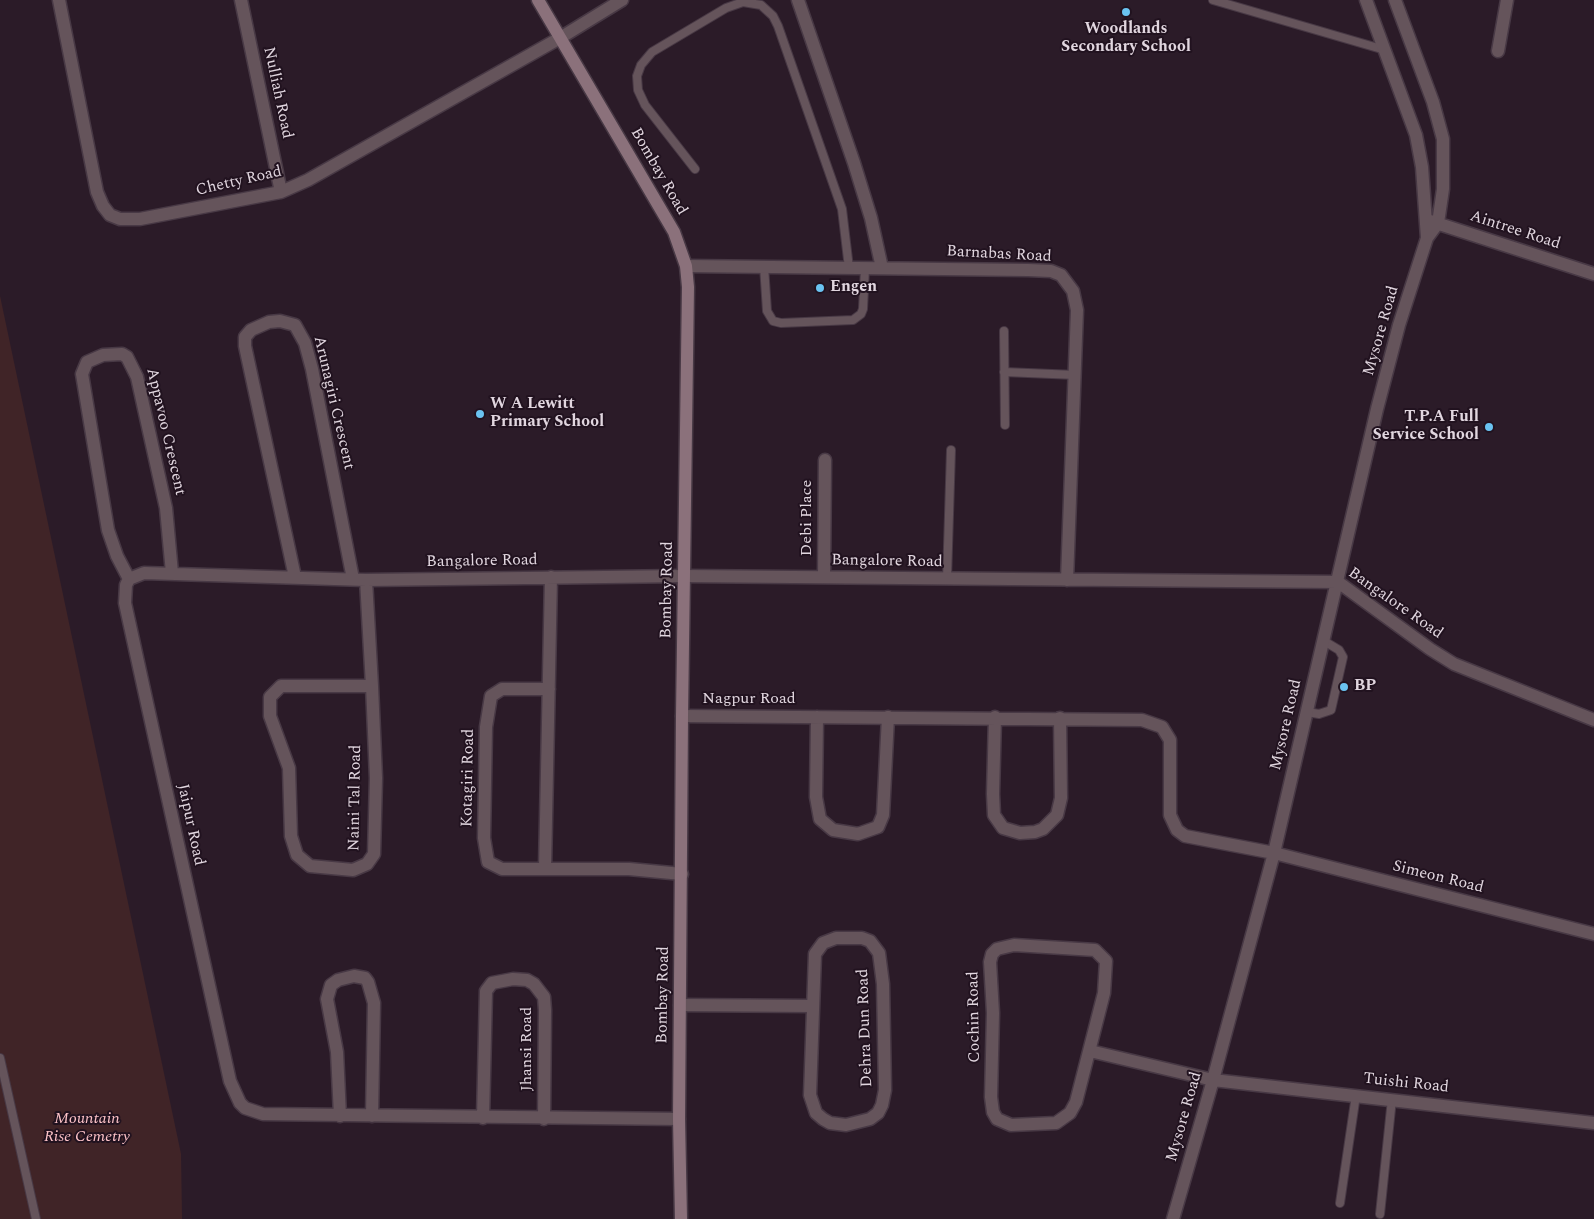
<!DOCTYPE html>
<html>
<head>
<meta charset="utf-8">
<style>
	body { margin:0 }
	canvas { display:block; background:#2b1b28 }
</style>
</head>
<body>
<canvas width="1594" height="1219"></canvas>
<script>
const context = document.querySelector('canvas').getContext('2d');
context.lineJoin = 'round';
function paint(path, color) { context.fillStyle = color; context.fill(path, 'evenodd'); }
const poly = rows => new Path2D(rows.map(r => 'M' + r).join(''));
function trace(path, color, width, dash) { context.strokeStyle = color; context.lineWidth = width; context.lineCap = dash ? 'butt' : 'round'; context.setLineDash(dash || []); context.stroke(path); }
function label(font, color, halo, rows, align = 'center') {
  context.font = font + ' Spectral,serif'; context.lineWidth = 4; context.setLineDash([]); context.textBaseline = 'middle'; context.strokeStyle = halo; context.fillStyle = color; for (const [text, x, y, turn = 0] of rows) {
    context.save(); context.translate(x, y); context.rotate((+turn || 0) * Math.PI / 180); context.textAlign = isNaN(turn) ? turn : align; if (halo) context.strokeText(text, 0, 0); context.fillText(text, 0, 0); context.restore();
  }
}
paint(poly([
	[0,296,181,1154,182,1219,0,1219]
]), '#402427');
const lane = poly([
	[1213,0,1385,50],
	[695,169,645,105,638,90,637,76,641,65,652,52,726,8,743,2,761,5,773,16,778,26,842,209,849,268],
	[764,266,767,311,773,321,781,323,853,320,861,314,863,309,865,268],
	[1004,331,1005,425],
	[1004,372,1076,375],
	[947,579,951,450],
	[1307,712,1319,714,1331,710,1343,657,1339,650,1324,641],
	[0,1058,36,1219],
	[1340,1203,1356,1095],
	[1380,1214,1392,1099]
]);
const street = poly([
	[59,0,97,192,103,206,110,215,120,219,140,219,281,192,308,180,560,38,622,0],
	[241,0,281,192],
	[798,0,854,163,871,218,882,268],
	[1366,0,1416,135,1422,167,1427,238],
	[1498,51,1507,0],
	[1430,221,1594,274],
	[686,266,1028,270,1051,271,1061,275,1073,291,1077,310,1067,580],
	[295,577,245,346,245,337,251,330,269,322,280,321,295,325,305,343,312,369,353,579],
	[824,577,825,460],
	[129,579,117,556,108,530,82,374,87,362,103,355,122,354,127,357,137,377,166,508,172,573],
	[366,580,372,686,376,778,374,854,367,864,353,870,310,866,297,855,291,836,289,768,270,716,270,697,281,686,372,686],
	[549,689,502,689,491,696,486,727,484,838,488,862,502,869,629,869,682,874],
	[682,716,1142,720,1162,727,1170,740,1170,815,1177,830,1185,836,1274,853,1594,934],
	[817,717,816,797,820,819,833,830,858,834,878,827,883,815,888,717],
	[995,717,993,794,994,815,1003,828,1020,833,1035,832,1043,829,1057,815,1061,798,1060,718],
	[545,868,551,577],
	[836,938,862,938,870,941,879,953,883,984,885,1090,882,1105,878,1113,870,1119,846,1125,830,1123,823,1119,816,1113,810,1095,815,954,823,943,836,938],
	[1014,945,1095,950,1106,961,1104,993,1076,1102,1070,1113,1056,1123,1011,1125,997,1119,993,1112,991,1097,993,1013,990,962,992,954,997,949,1014,945],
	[680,1005,812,1006],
	[1090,1051,1213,1080,1594,1123],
	[340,1116,337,1052,327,999,331,985,338,980,354,976,365,978,368,982,374,1003,372,1116],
	[483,1118,486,991,492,983,513,979,527,980,534,984,544,997,545,1010,544,1119],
	[679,1119,263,1114,245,1108,240,1103,230,1081,125,603,126,585,129,579,144,573,366,580,684,576,1338,582,1430,649,1454,664,1594,720],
	[1173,1219,1213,1080,1274,853,1377,409,1399,325,1427,238,1438,223,1443,189,1443,139,1433,102,1395,0]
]);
const secondary = poly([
	[538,0,674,232,686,266,688,287,682,716,679,1119,681,1219]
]);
trace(lane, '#483945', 10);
trace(street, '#483945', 15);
trace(secondary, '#483945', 15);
trace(lane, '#65545b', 8);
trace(street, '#65545b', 12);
trace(secondary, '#8b717b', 12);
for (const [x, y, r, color] of [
	[1126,12,5,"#6ac3f1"],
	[820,288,5,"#6ac3f1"],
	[480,414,5,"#6ac3f1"],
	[1489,427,5,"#6ac3f1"],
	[1344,687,5,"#6ac3f1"]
]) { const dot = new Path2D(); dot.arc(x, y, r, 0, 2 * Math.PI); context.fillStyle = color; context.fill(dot); trace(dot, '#21121f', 2); }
label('bold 16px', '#e1d6df', '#21121f', [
	["Woodlands",1126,30,"center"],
	["Secondary School",1126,48,"center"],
	["Engen",830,288],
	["W A Lewitt",490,405],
	["Primary School",490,423],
	["T.P.A Full",1479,418,"right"],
	["Service School",1479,436,"right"],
	["BP",1354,687]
], 'left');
label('16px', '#e1d6df', '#21121f', [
	["Nulliah Road",277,93,78],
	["Bombay Road",658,172,60],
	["Chetty Road",239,182,-13],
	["Aintree Road",1515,231,18],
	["Barnabas Road",999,255,3],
	["Mysore Road",1382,331,-74],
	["Arunagiri Crescent",333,403,77],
	["Appavoo Crescent",165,432,77],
	["Debi Place",808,518,-90],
	["Bangalore Road",482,562,-1],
	["Bangalore Road",887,562,1],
	["Bombay Road",668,590,-89],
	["Bangalore Road",1395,604,35],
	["Nagpur Road",749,700],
	["Mysore Road",1287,725,-77],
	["Kotagiri Road",469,778,-89],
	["Naini Tal Road",356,798,-89],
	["Jaipur Road",190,825,78],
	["Simeon Road",1438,878,14],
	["Bombay Road",664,995,-89],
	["Cochin Road",975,1017,-91],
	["Dehra Dun Road",866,1028,-92],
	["Jhansi Road",528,1049,-90],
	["Tuishi Road",1406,1084,6],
	["Mysore Road",1185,1117,-74]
]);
label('italic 16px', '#fcc2c7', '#21121f', [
	["Mountain",87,1120],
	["Rise Cemetry",87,1138]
]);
</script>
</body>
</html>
